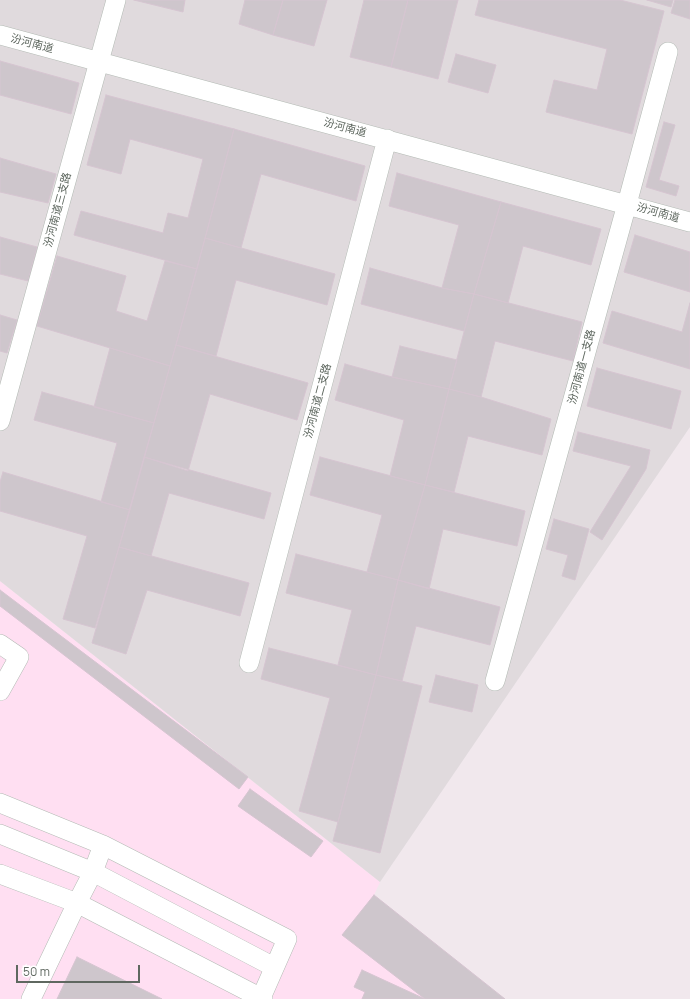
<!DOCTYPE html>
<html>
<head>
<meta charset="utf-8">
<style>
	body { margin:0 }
	#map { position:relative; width:690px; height:999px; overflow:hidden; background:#f1e8ed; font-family:Manrope,sans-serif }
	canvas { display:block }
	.scale { position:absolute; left:16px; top:965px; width:124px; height:18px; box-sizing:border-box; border:2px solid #5f6860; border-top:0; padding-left:5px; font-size:12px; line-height:14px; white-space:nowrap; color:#5f6860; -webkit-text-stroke:3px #fff; paint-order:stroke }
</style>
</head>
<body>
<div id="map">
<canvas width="690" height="999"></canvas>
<div class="scale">50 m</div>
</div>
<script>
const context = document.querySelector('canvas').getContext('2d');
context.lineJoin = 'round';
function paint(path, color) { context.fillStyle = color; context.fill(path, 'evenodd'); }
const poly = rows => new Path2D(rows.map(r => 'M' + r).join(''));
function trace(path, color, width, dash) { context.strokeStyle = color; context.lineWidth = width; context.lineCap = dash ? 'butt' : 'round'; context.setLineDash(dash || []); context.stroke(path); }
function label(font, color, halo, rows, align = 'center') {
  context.font = font + ' Manrope,"Noto Sans SC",sans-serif'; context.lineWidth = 4; context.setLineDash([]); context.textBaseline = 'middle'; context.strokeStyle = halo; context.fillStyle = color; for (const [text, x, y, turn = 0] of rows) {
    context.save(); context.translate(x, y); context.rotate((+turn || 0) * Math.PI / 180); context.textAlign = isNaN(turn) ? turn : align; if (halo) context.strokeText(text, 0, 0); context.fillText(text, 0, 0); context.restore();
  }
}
paint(poly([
	[0,581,380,882,374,895,505,999,0,999]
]), '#ffdff2');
paint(poly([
	[0,0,690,0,690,427,380,882,0,581]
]), '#e0dadd');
const building = poly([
	[134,0,185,0,183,12,134,0],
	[245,0,283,0,273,35,239,24,245,0],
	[283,0,327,0,314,46,273,35,283,0],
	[364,0,408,0,391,67,350,57,364,0],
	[408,0,458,0,438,79,391,67,408,0],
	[479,0,620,0,664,11,632,134,546,112,554,80,597,90,607,49,475,15,479,0],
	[647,0,673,0,671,7,647,0],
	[675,0,690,0,690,19,671,13,675,0],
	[456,54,496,65,488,93,448,82,456,54],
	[0,61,79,83,71,114,0,95,0,61],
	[106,95,234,129,197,269,74,235,81,211,163,233,168,213,188,218,203,159,130,139,121,174,87,165,106,95],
	[664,122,675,125,659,180,679,186,676,196,646,187,664,122],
	[234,129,365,166,356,201,261,174,241,248,205,238,234,129],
	[0,158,56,174,48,203,0,192,0,158],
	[397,173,501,202,474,294,442,288,459,225,389,206,397,173],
	[501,202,601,229,591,265,523,246,508,303,474,294,501,202],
	[635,235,690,252,690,292,624,272,635,235],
	[0,237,37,247,28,281,0,274,0,237],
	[205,238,335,274,327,305,236,280,216,356,176,345,205,238],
	[57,256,126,276,116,311,147,321,165,261,197,269,170,366,37,326,57,256],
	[370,268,442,288,474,294,464,331,361,304,370,268],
	[474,294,582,322,573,361,495,341,481,397,449,389,474,294],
	[690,303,690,369,603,343,612,311,682,332,690,303],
	[0,315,17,320,7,353,0,351,0,315],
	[176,345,308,383,297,420,210,394,188,471,144,457,176,345],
	[400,346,457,360,449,389,392,377,400,346],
	[110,348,170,366,154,423,94,407,110,348],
	[345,364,392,377,449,389,425,485,390,476,404,420,335,400,345,364],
	[597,368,681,391,671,429,587,406,597,368],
	[449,389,481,397,551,419,542,455,468,436,454,492,425,485,449,389],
	[42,392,154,423,130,510,101,502,117,443,34,420,42,392],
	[578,432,650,450,646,469,602,540,590,532,631,466,573,451,578,432],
	[144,457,271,493,264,519,169,493,151,556,119,547,144,457],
	[320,457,425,485,398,580,367,572,382,515,310,495,320,457],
	[3,472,130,510,95,628,63,619,87,536,0,511,0,482,3,472],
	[425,485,525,511,517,546,443,529,429,589,398,580,425,485],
	[554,519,589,529,575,580,562,576,568,555,546,549,554,519],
	[119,547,249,583,240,616,147,590,126,654,92,643,119,547],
	[296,554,398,580,376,675,338,665,352,610,286,593,296,554],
	[398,580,500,607,490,645,416,626,402,681,376,675,398,580],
	[0,590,248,777,239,789,0,606,0,590],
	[269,648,376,675,338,822,299,811,330,698,261,679,269,648],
	[376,675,422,686,380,853,333,841,376,675],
	[436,675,478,685,472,712,429,702,436,675],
	[250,789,323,841,311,857,238,806,250,789],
	[374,895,505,999,425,999,342,935,374,895],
	[77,957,162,999,57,999,77,957],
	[362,970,425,999,362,999,365,992,354,987,362,970]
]);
paint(building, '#cec6cc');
trace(building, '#d6c5d1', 1);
const minor = poly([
	[0,35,690,222],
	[0,421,116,0],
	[0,644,19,657,0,691],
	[249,663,387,139],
	[495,681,627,204,668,52],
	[0,803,103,845,287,939,261,998],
	[0,834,93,872,274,967],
	[0,874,77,903,263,999],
	[31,999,77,903,93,872,103,845]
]);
trace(minor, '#b3bab4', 20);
trace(minor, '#fff', 19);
label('11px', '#5f6860', '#fff', [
	["汾河南道",32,44,15],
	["汾河南道",345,128,15],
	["汾河南道三支路",58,210,-75],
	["汾河南道",658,213,16],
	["汾河南道一支路",582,367,-75],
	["汾河南道二支路",318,401,-75]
]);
</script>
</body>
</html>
